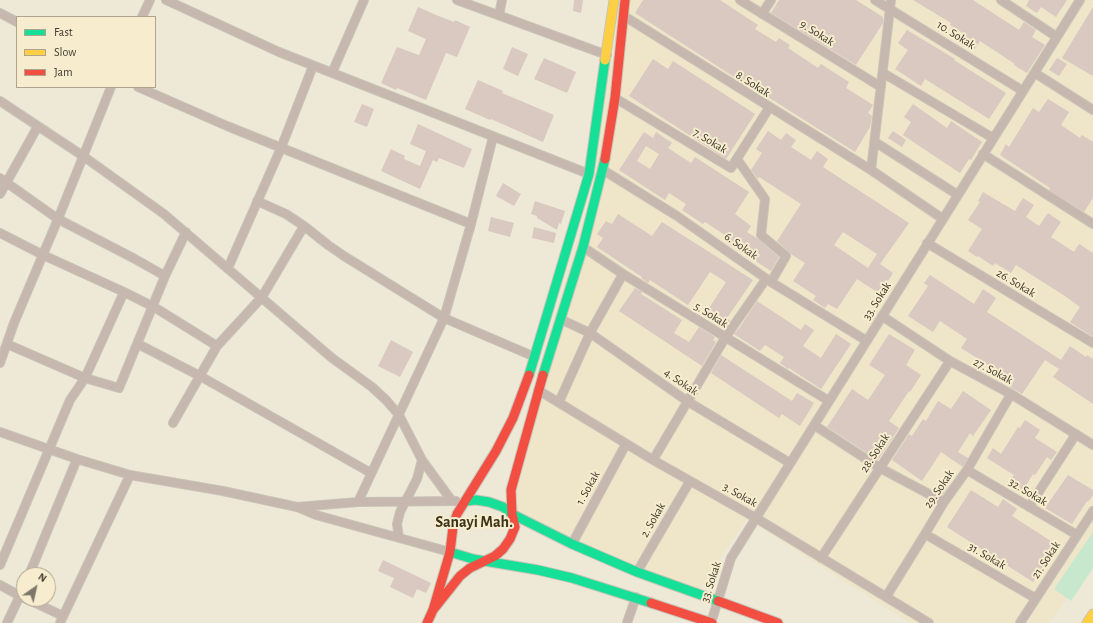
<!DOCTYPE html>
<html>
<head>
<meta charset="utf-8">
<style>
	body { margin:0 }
	#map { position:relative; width:1093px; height:623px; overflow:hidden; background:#eee8d7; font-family:"Alegreya Sans",sans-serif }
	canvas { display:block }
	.legend { position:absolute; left:16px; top:16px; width:140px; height:72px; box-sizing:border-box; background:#f7edce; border:1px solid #ada58e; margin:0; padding:5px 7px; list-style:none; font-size:12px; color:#3e3a2e }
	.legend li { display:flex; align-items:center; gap:8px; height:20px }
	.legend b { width:20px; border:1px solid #ada58e }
	.north { position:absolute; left:16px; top:567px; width:40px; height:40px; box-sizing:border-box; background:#f7edce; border:1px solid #ada58e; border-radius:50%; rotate:34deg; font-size:11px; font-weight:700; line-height:16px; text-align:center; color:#3e3a2e }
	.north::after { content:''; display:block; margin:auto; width:14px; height:18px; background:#7c7769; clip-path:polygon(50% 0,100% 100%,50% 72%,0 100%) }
</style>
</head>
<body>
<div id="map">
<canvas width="1093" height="623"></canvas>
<ul class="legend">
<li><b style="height:5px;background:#16e098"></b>Fast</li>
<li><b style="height:5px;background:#ffcf43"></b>Slow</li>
<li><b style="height:5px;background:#f24e42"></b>Jam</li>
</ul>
<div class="north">N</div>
</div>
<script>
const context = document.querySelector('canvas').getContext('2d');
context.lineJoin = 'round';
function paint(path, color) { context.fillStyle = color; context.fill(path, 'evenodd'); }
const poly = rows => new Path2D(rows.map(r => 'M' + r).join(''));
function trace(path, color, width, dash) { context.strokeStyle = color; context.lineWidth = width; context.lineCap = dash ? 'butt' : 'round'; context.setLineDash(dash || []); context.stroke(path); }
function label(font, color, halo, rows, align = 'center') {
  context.font = font + ' "Alegreya Sans",sans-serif'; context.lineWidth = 4; context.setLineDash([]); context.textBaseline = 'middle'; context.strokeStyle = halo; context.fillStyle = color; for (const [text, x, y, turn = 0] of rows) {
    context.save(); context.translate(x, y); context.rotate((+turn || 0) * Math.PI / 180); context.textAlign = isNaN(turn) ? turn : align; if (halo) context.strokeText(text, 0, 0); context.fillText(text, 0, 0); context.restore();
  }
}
paint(poly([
	[618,0,1093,0,1093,558,1050,623,910,623,747,519,695,597,505,509,514,457,593,186]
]), '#efe5c9');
paint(poly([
	[1093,532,1093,568,1071,601,1054,589]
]), '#c8e8ce');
paint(poly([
	[574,0,583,0,581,13,573,11],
	[643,0,720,0,758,25,755,29,776,42,779,38,790,45,788,48,818,68,821,64,849,82,846,88,873,105,868,113,872,116,870,127,855,152,760,92,759,93,635,13],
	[779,0,856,0,883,17,883,23,856,65,771,13],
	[913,0,973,0,1019,30,1024,22,1036,30,1032,37,1045,45,1027,73,1014,65,1015,64,980,41,975,49,960,39,963,33,950,25,951,23],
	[1029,0,1067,0,1056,17,1041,7,1037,13,1026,6],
	[418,7,436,15,454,22,455,20,470,27,457,57,446,53,426,100,397,88,396,90,381,83,397,47,419,55,426,39,408,31],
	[1093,7,1093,76,1062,58],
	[907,30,955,59,954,60,1006,93,989,119,925,79,921,86,895,69,908,50,898,43],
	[512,47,528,54,518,76,503,69],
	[544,58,576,72,567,93,534,79],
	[1057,58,1067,64,1059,76,1049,70],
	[653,59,668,69,673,61,755,114,726,159,629,96],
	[478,80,503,91,502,93,554,115,543,142,491,119,490,120,465,109],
	[1048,99,1069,112,1061,125,1080,138,1082,135,1093,142,1093,198,1084,212,1049,190,1050,188,1000,155,1006,144,1009,147,1033,108,1039,112],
	[362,104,374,109,367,127,354,122],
	[913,104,947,128,951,121,982,142,971,160,969,159,960,173,903,135,911,122,904,117],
	[418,124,472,149,464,168,439,158,437,162,433,160,420,189,381,171,391,149,405,156,404,159,420,166,426,151,410,144],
	[768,131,781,140,786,133,796,140,791,147,811,160,817,151,828,159,823,167,909,223,880,264,893,273,880,294,857,279,837,309,828,304,825,308,813,300,816,296,793,281,805,263,791,254,777,241,801,204,759,177,758,179,751,170,762,153,756,149],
	[843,232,877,254,868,268,834,245],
	[893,131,906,140,902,147,888,138],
	[644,132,653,138,656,132,672,143,668,148,691,163,695,157,749,192,735,214,751,226,747,232,758,239,779,257,771,271,726,242,728,237,705,222,703,224,682,210,686,204,669,193,665,200,619,170],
	[646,146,659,154,650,169,637,161],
	[503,183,521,194,514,206,496,196],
	[983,192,1015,211,1023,198,1034,205,1026,217,1039,226,1048,213,1061,222,1051,237,1074,252,1079,244,1093,253,1093,337,1070,322,1080,307,1065,296,1016,265,1011,273,995,263,993,266,978,256,977,257,968,251,982,229,968,220,980,202,978,201],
	[535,201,565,211,561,224,559,223,557,230,537,218,537,216,531,214],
	[618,214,652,236,662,222,753,280,727,318,730,321,725,328,722,326,721,328,704,316,726,282,710,272,688,305,650,280,648,283,641,278,642,277,597,247,603,238,597,234,606,221,612,224],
	[491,217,514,223,510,237,488,231],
	[534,227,556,233,554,243,532,238],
	[930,275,974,304,983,289,996,298,987,312,1061,360,1070,346,1086,357,1087,355,1093,359,1093,404,1053,377,1059,369,1045,360,1022,394,1010,387,1014,381,961,348,967,339,940,321,933,332,908,316,928,286,924,283],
	[635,288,642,292,641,294,682,320,674,333,689,342,699,327,715,337,713,340,716,342,702,366,619,311],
	[757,301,801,330,805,324,814,330,803,346,821,358,836,334,851,344,821,389,789,368,788,369,780,363,784,357,765,345,760,351,734,334,740,327],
	[889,334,915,350,906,365,921,375,910,392,909,391,889,421,899,428,878,460,827,427,852,389,868,400,885,375,869,365],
	[391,340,413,352,400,377,378,366],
	[721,355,792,401,797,393,814,403,800,426,782,414,779,418,711,373],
	[963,391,991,410,973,436,970,433,958,452,968,458,963,467,941,452,922,481,892,460,909,434,912,436,923,419,926,421,938,401,951,409],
	[1025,420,1040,430,1035,438,1057,452,1051,460,1047,457,1035,475,1033,474,1022,492,1008,483,1014,475,987,458,993,448,1001,454,1018,427,1020,428],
	[1068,475,1093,490,1093,495,1088,502,1087,501,1072,524,1045,508],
	[943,481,949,485,943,494,937,490],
	[971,490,998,507,1003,499,1017,509,1012,516,1057,545,1033,582,947,527],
	[383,560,431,583,426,593,417,589,413,598,390,587,394,578,378,571]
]), '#d9c9c1');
const street = poly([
	[166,0,279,52,589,174],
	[457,0,607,55],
	[740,0,881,87],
	[875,0,1023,91],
	[891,0,871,170,943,219],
	[1001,0,1057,37],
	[0,13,17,22],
	[762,14,771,0],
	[499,15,502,0],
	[624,16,871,170],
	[142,17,150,0],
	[332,73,364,0],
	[883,73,993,138],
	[1035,73,1093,110],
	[138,87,227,126,471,224],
	[615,98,731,168,769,108],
	[0,101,83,156,164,214,332,358,372,387,386,400,399,415,422,460,452,501],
	[875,142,958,195],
	[983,154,1093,224],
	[737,159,765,199,761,235,786,256,771,282],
	[603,170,677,216,771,282,867,341],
	[0,178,58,219,135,259,165,276],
	[0,194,38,126],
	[257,201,286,214,304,226,328,245,344,256,444,318,535,357],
	[0,233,43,255,124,292,154,307,217,346],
	[927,243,1093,343],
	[583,247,623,274,829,401],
	[228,268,281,148,313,66],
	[882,316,950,361,1011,394,1093,445],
	[560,319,590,333,687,401,790,463],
	[7,344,85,378,119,388,165,276,186,232],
	[138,344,200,376,371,473],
	[0,363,14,323,58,219,111,87],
	[538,390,653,460,756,518,929,623],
	[559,402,590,333,623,274],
	[173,423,217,346,262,297,304,226],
	[814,425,880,468,944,502],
	[0,432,77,459,130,475,223,491,297,507,316,515,450,552],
	[653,460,725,338,766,279],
	[967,470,1077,535],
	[358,502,444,318,471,224,493,137],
	[297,507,358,502,456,501],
	[1029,507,1076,434],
	[925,534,1035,598],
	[399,538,397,524,400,512,417,479,422,460],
	[572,544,626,444],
	[821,558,950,361],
	[0,565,70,400,85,378,124,292],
	[637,572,690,481],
	[29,575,77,459],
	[0,585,24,598],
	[886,597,925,534,944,502,967,470,1011,394],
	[27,599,63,616],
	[7,623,24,587],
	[60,623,130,475],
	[627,623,636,597],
	[711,623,731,558,1080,0],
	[1020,623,1093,511]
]);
const fast = poly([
	[529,375,589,174,605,60],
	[543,375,583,247,605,159],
	[466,501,476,500,489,502,503,507,512,514,572,544,637,572,718,601],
	[450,552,473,559,538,570,572,578,651,603]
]);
const slow = poly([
	[605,60,614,0],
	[1087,623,1093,614]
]);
const jam = poly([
	[605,159,615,98,625,0],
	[718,601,778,623],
	[651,603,712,623],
	[433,610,460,576,470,568,495,556,503,549,510,539,515,527,512,514,511,490,543,375],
	[427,623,433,610,450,552,453,527,457,514,496,451,513,418,529,375]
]);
trace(street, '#c9c4b7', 10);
trace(fast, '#c9c4b7', 11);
trace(slow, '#c9c4b7', 11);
trace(jam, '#c9c4b7', 11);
trace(street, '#c6b7af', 8);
trace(fast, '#16e098', 9);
trace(slow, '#ffcf43', 9);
trace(jam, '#f24e42', 9);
label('12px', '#3e3a2e', '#f7edce', [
	["9. Sokak",817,33,32],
	["10. Sokak",956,35,32],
	["8. Sokak",753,84,32],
	["7. Sokak",710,141,31],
	["6. Sokak",741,246,35],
	["26. Sokak",1016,283,31],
	["33. Sokak",877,301,-58],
	["5. Sokak",711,315,32],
	["27. Sokak",993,371,28],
	["4. Sokak",681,382,34],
	["28. Sokak",875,453,-57],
	["1. Sokak",588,488,-61],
	["29. Sokak",939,489,-56],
	["32. Sokak",1028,492,31],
	["3. Sokak",740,495,29],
	["2. Sokak",653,520,-60],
	["31. Sokak",987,556,30],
	["21. Sokak",1046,560,-57],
	["33. Sokak",711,582,-72]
]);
label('bold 16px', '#3c341a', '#f7edce', [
	["Sanayi Mah.",474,522]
]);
</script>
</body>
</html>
